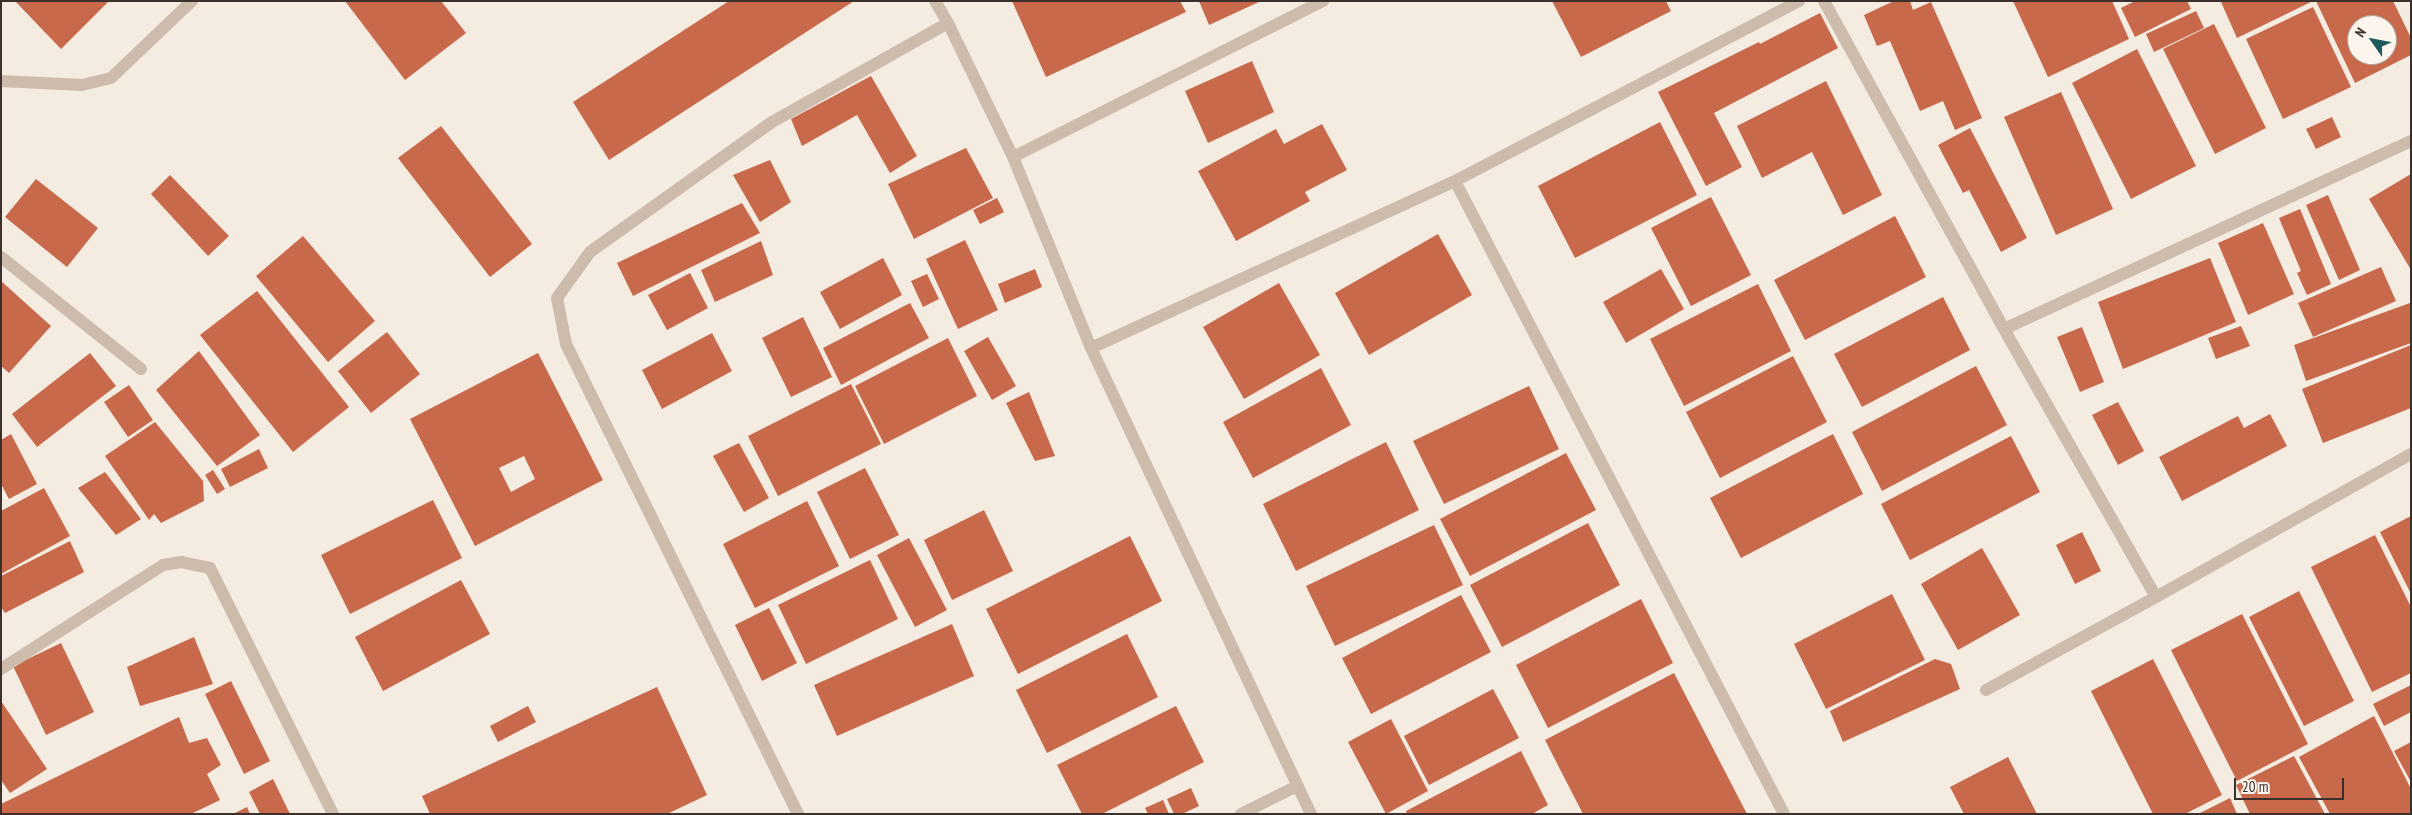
<!DOCTYPE html>
<html>
<head>
<meta charset="utf-8">
<style>
	body { margin:0 }
	#map { position:relative; width:2412px; height:815px; overflow:hidden; background:#f4ebe1; font-family:"PT Sans Narrow",sans-serif }
	canvas { display:block }
	.frame { position:absolute; inset:0; border:2px solid #3b302b; pointer-events:none }
	.north { position:absolute; left:2347px; top:15px; width:50px; height:50px; box-sizing:border-box; background:#fbf5ee; border:1px solid #aea6a0; border-radius:50%; rotate:303deg; font-size:14px; font-weight:700; line-height:20px; text-align:center; color:#3b302b }
	.north::after { content:''; display:block; margin:auto; width:18px; height:22px; background:#1f5a5e; clip-path:polygon(50% 0,100% 100%,50% 72%,0 100%) }
	.scale { position:absolute; left:2234px; top:778px; width:110px; height:22px; box-sizing:border-box; border:2px solid #3b302b; border-top:0; padding-left:6px; font-size:15px; line-height:18px; white-space:nowrap; color:#3b302b; -webkit-text-stroke:4px #fbf5ee; paint-order:stroke }
</style>
</head>
<body>
<div id="map">
<canvas width="2412" height="815"></canvas>
<div class="frame"></div>
<div class="north">N</div>
<div class="scale">20 m</div>
</div>
<script>
const context = document.querySelector('canvas').getContext('2d');
context.lineJoin = 'round';
function paint(path, color) { context.fillStyle = color; context.fill(path, 'evenodd'); }
const poly = rows => new Path2D(rows.map(r => 'M' + r).join(''));
function trace(path, color, width, dash) { context.strokeStyle = color; context.lineWidth = width; context.lineCap = dash ? 'butt' : 'round'; context.setLineDash(dash || []); context.stroke(path); }
paint(poly([
	[15,1,109,1,61,49],
	[345,1,441,1,466,33,405,80],
	[729,1,854,1,609,160,573,102],
	[1012,1,1180,1,1186,12,1046,77],
	[1199,1,1261,1,1209,25],
	[1552,1,1666,1,1671,11,1581,57],
	[1894,1,1910,1,1913,10,1931,2,1982,118,1955,130,1943,101,1920,111,1890,41,1877,46,1864,15],
	[2013,1,2112,1,2129,39,2048,77],
	[2135,1,2187,1,2191,9,2135,37,2121,8],
	[2222,1,2313,1,2237,38,2221,2],
	[2316,1,2393,1,2411,38,2411,55,2355,83],
	[2357,25,2387,25,2387,55,2357,55],
	[2313,7,2351,87,2283,119,2246,39],
	[2196,11,2204,28,2154,52,2146,34],
	[1820,13,1838,48,1714,113,1742,167,1706,186,1658,92,1759,42,1760,44],
	[2214,24,2266,128,2215,154,2163,49],
	[2137,49,2196,166,2131,199,2072,83],
	[1252,61,1274,112,1208,143,1185,91],
	[871,76,917,156,890,173,857,115,802,146,791,119],
	[1826,81,1882,195,1843,215,1812,152,1762,178,1737,126],
	[2061,92,2113,209,2056,235,2004,117],
	[2332,117,2341,137,2316,149,2306,129],
	[1660,122,1697,195,1575,258,1538,186],
	[1322,124,1347,170,1305,192,1310,201,1236,241,1198,171,1276,129,1284,144],
	[441,126,532,244,490,277,398,158],
	[1970,128,2027,238,2001,252,1969,190,1963,193,1938,145],
	[966,148,993,198,914,239,888,184],
	[770,160,791,202,760,222,733,175],
	[2411,174,2411,270,2369,199],
	[170,175,229,236,208,256,151,194],
	[36,179,98,228,67,267,5,217],
	[2328,195,2360,270,2339,280,2306,205],
	[1711,197,1751,275,1691,306,1651,228],
	[997,198,1004,212,980,224,973,210],
	[742,203,760,233,633,296,617,263],
	[2300,209,2331,284,2307,295,2297,273,2301,271,2279,218],
	[1895,216,1926,277,1805,340,1774,280],
	[2263,223,2294,294,2248,315,2218,243],
	[1438,234,1472,295,1369,355,1335,293],
	[303,236,375,321,328,362,256,276],
	[965,240,998,310,958,329,926,259],
	[761,241,773,275,715,302,701,270],
	[883,258,902,295,840,329,820,292],
	[2210,258,2236,322,2123,369,2098,302],
	[2381,267,2396,301,2313,337,2298,303],
	[1035,269,1042,287,1005,303,998,284],
	[1661,269,1684,309,1626,343,1603,302],
	[690,273,708,308,667,330,648,295],
	[927,274,939,299,923,307,911,281],
	[1,281,51,326,9,373,1,366],
	[1279,283,1320,355,1244,399,1203,327],
	[1758,284,1791,351,1684,406,1650,339],
	[257,291,349,407,293,452,200,335],
	[1943,297,1970,350,1862,407,1834,354],
	[910,303,929,338,841,385,823,348],
	[2410,303,2411,343,2306,381,2294,345],
	[803,317,832,377,791,397,762,338],
	[2241,326,2250,346,2216,359,2208,338],
	[2082,327,2104,382,2080,392,2057,337],
	[387,332,420,374,371,413,338,371],
	[712,333,732,371,662,409,642,370],
	[988,337,1016,386,992,400,964,351],
	[948,338,977,396,884,444,855,386],
	[2411,345,2411,408,2323,443,2302,389],
	[199,351,260,435,217,466,156,390],
	[90,353,116,386,37,447,12,414],
	[538,353,603,480,475,546,410,419],
	[524,456,535,479,511,492,499,468],
	[1793,356,1827,422,1720,478,1686,412],
	[1976,366,2007,425,1882,491,1852,432],
	[1321,368,1351,425,1253,478,1223,422],
	[851,384,881,444,778,496,748,436],
	[129,385,153,420,128,437,104,402],
	[1529,386,1559,449,1444,504,1413,441],
	[1029,392,1055,456,1035,461,1006,403],
	[2118,402,2144,451,2118,465,2092,415],
	[2270,414,2287,446,2182,501,2159,457,2238,416,2244,428],
	[155,422,203,481,204,501,161,523,154,514,149,520,105,456],
	[11,434,37,484,9,499,1,484,1,440],
	[1833,434,1863,494,1741,558,1710,498],
	[2011,436,2040,492,1910,560,1881,504],
	[1386,442,1419,510,1296,571,1263,504],
	[739,443,769,498,744,512,713,456],
	[259,449,268,468,230,487,221,469],
	[1566,453,1596,510,1470,576,1440,519],
	[865,468,899,535,850,559,817,492],
	[213,470,225,489,217,494,205,475],
	[105,472,141,519,116,535,78,488],
	[44,488,70,536,1,574,1,511],
	[433,500,462,558,350,614,321,555],
	[807,501,839,566,755,608,723,544],
	[984,510,1013,571,952,600,924,540],
	[2411,516,2411,594,2380,532],
	[1588,523,1620,585,1502,647,1470,585],
	[1434,525,1463,585,1335,646,1306,586],
	[2082,532,2101,571,2075,584,2056,545],
	[2375,535,2411,607,2411,673,2372,692,2311,567],
	[1130,536,1162,601,1018,674,986,609],
	[909,538,947,610,915,627,877,555],
	[70,541,84,572,5,613,1,607,1,576],
	[1982,548,2020,615,1958,650,1921,584],
	[870,560,898,619,806,664,778,605],
	[461,580,490,634,383,691,355,637],
	[2299,591,2354,701,2304,726,2249,617],
	[1892,594,1925,660,1826,709,1794,644],
	[1461,595,1491,652,1371,714,1342,658],
	[1641,599,1673,663,1548,728,1516,665],
	[769,608,797,663,762,681,735,625],
	[2242,614,2308,744,2237,781,2171,650],
	[952,624,974,676,837,736,814,685],
	[1127,634,1158,697,1047,753,1016,690],
	[194,637,213,684,140,706,127,667],
	[61,643,94,712,46,735,13,666],
	[1935,659,1951,664,1960,689,1843,742,1830,711],
	[2153,659,2222,795,2185,814,2153,814,2091,691],
	[1674,673,1747,814,1583,814,1545,740],
	[231,681,270,761,244,774,205,694],
	[2411,685,2411,712,2384,726,2373,704],
	[657,687,707,795,667,814,430,814,422,796],
	[1493,689,1519,738,1429,785,1404,736],
	[1,701,47,769,10,793,1,780],
	[528,706,536,722,498,742,490,726],
	[1176,706,1204,762,1102,814,1082,814,1057,765],
	[2374,716,2411,789,2411,814,2330,814,2299,757],
	[179,717,189,743,207,738,221,765,207,774,220,800,191,814,1,814,1,804],
	[1391,719,1428,791,1386,814,1348,742],
	[2411,742,2411,782,2394,751],
	[1521,751,1548,805,1532,814,1407,814,1406,811],
	[2294,756,2325,814,2250,814,2236,785],
	[2008,757,2037,814,1964,814,1950,787],
	[273,779,290,814,260,814,249,792],
	[1191,788,1199,806,1182,814,1174,814,1167,799],
	[2230,798,2237,814,2198,814],
	[1163,800,1169,814,1148,814,1145,808],
	[247,807,250,814,233,814]
]), '#c8694b');
trace(poly([
	[1,81,82,85,111,78,192,1]
]), '#cdbbac', 12);
trace(poly([
	[935,1,948,23,1013,157,1091,348,1311,814],
	[1824,1,2004,329,2156,597],
	[1013,157,1323,1],
	[1455,181,1784,814],
	[1,257,141,369],
	[2004,329,2411,141],
	[1091,348,1455,181,1799,1],
	[1,669,163,565,181,562,210,568,333,814],
	[1986,690,2156,597,2411,454],
	[798,814,566,344,557,298,590,252,772,122,948,23],
	[1241,814,1297,786]
]), '#cdbbac', 12);
</script>
</body>
</html>
